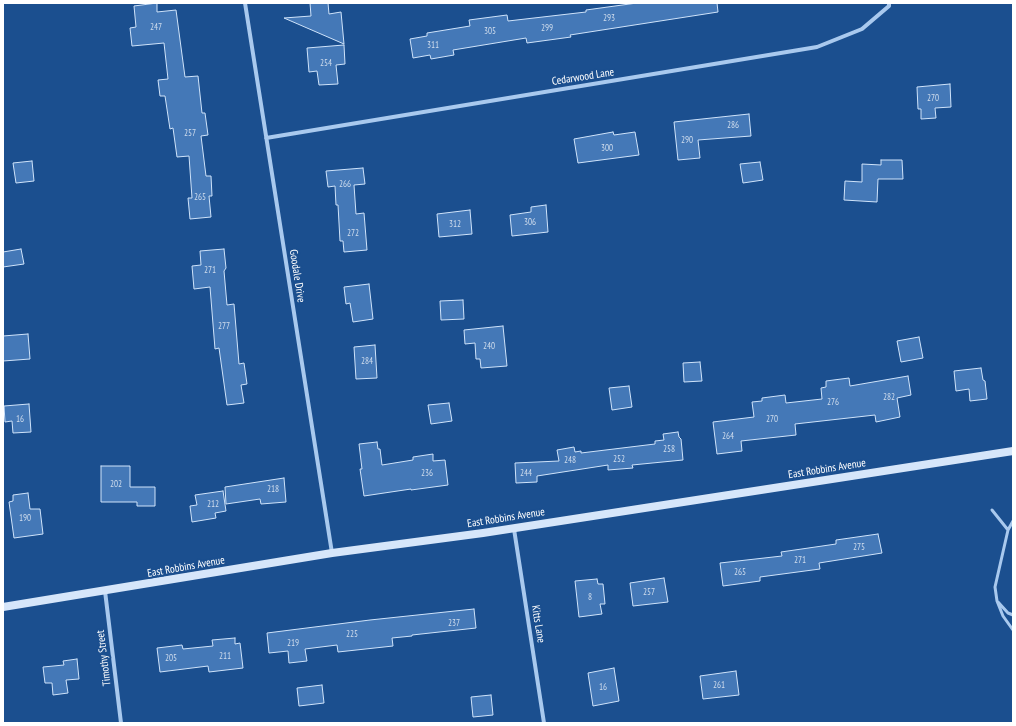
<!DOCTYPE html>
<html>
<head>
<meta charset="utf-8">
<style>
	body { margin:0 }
	#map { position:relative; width:1016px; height:726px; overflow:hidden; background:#1b4f8f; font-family:"PT Sans Narrow",sans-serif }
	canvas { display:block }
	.frame { position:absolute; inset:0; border:4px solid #fff; pointer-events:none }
</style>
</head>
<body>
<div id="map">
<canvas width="1016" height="726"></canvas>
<div class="frame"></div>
</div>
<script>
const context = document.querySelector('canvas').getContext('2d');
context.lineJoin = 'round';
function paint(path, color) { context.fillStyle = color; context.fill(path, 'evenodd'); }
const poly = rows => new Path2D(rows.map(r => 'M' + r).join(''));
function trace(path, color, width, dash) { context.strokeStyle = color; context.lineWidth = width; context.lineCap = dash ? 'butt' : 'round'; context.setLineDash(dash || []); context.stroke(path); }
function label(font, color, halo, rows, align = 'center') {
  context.font = font + ' "PT Sans Narrow",sans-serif'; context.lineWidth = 4; context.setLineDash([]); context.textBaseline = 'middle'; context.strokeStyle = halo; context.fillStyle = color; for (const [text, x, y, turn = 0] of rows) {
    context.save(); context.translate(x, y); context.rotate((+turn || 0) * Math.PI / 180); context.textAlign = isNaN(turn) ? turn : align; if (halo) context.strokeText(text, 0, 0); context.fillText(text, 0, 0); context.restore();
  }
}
const building = poly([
	[157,3,157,12,176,10,185,77,198,76,202,113,205,113,208,135,201,136,206,176,211,176,212,196,209,196,211,217,190,219,188,198,192,198,189,156,177,157,173,128,170,129,165,96,160,96,158,80,168,79,164,43,132,46,130,28,136,27,134,6,157,3],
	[310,3,328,3,329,14,341,12,344,44,284,18,311,16,310,3],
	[637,3,717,3,718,12,570,35,571,37,527,43,526,38,453,50,454,55,431,59,430,55,413,58,410,39,427,36,427,33,470,26,469,20,507,15,508,21,586,12,586,10,637,3],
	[344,45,345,64,336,65,338,84,319,85,317,71,309,72,307,48,344,45],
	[950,84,951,107,935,108,936,118,921,119,921,109,918,109,917,87,950,84],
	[749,114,751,136,698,140,700,158,678,160,674,122,749,114],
	[613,132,614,135,635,132,639,155,578,163,574,139,613,132],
	[881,160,902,160,903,179,878,179,877,202,844,200,845,181,862,182,862,164,881,165,881,160],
	[32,161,34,181,16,183,13,163,32,161],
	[760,162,763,180,743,183,740,164,760,162],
	[363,168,365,184,354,185,356,214,364,213,367,250,344,252,343,241,340,241,338,205,336,205,335,186,328,187,326,171,363,168],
	[546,205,548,232,512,236,510,215,531,212,531,207,546,205],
	[470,210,472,234,439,237,437,214,470,210],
	[21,249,24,264,3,267,3,252,21,249],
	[224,249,226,268,224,271,227,305,234,304,239,364,244,363,247,384,241,385,244,403,227,405,219,348,215,349,210,287,194,289,192,266,201,265,200,251,224,249],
	[369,284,373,319,353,322,350,303,346,304,344,287,369,284],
	[463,300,464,319,441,320,440,301,463,300],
	[503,326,507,366,481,368,480,359,476,359,475,343,465,344,464,330,503,326],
	[28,334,30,359,3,361,3,336,28,334],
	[919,337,923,358,901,362,897,341,919,337],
	[375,345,377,378,356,379,354,347,375,345],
	[700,362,702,381,684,382,683,363,700,362],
	[981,368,983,380,985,381,987,399,970,401,969,389,956,391,954,371,981,368],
	[908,376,911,395,897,398,900,417,876,422,875,415,795,424,796,435,741,441,742,451,717,454,713,422,754,417,752,402,762,401,762,398,785,395,786,403,822,399,821,388,826,387,826,381,849,378,850,386,908,376],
	[629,386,632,407,612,410,609,388,629,386],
	[449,403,452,421,431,424,428,405,449,403],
	[29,404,31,432,13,433,12,421,5,422,4,406,29,404],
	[678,432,679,437,681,439,683,460,632,465,633,468,608,470,608,465,537,476,537,482,516,483,515,463,559,461,557,450,574,447,575,452,581,451,581,453,655,444,655,441,664,440,663,434,678,432],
	[377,442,378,449,380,449,382,465,413,460,413,457,433,454,433,461,445,460,448,485,411,490,411,489,364,496,360,469,362,469,359,444,377,442],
	[101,466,130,466,130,487,155,487,155,506,137,506,137,502,101,502,101,466],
	[284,478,286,502,261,504,260,499,226,504,225,487,284,478],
	[223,491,226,511,215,513,216,518,192,522,190,506,197,505,195,495,223,491],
	[28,493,30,509,40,509,43,534,14,538,9,502,13,501,13,495,28,493],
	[878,534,882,553,819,563,820,569,760,577,760,581,723,586,720,563,782,556,781,552,836,544,836,540,878,534],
	[664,578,668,602,633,606,630,583,664,578],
	[597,579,598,584,603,584,605,604,600,604,602,614,579,617,575,581,597,579],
	[474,609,476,628,412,635,412,636,392,638,393,646,338,652,337,645,305,649,307,661,289,663,288,651,269,653,267,633,370,620,474,609],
	[235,638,235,644,240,643,243,668,209,672,208,666,160,672,157,648,182,645,183,649,213,646,212,640,235,638],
	[77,659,79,679,66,680,68,693,53,695,52,683,45,683,43,667,64,665,63,661,77,659],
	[614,668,619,701,593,706,588,673,614,668],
	[736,671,739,695,703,699,700,676,736,671],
	[322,685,324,703,299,706,297,688,322,685],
	[491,695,493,715,473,717,471,697,491,695]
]);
paint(building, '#4478b7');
trace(building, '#cfe3fa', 1);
trace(poly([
	[992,510,1008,530],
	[1013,521,1008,530,995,587,997,601,1003,616,1013,630],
	[998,602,1008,613,1013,615]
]), '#a9c9ee', 3);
trace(poly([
	[245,3,332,553],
	[266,138,817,47,862,29,889,6,889,3],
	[514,529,544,723],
	[105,591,121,723]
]), '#a9c9ee', 4);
trace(poly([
	[3,607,332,553,483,533,1013,451]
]), '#d6e6fa', 8);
label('9px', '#d0dded', null, [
	["293",609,18],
	["247",156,27],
	["299",547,28],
	["305",490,31],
	["311",433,45],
	["254",326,63],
	["270",933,98],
	["286",733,125],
	["257",190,133],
	["290",687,140],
	["300",607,148],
	["266",345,184],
	["265",200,197],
	["306",530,222],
	["312",455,224],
	["272",353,233],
	["271",210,270],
	["277",224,326],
	["240",489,346],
	["284",367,361],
	["282",889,397],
	["276",833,402],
	["16",20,419],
	["270",772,419],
	["264",728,436],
	["258",669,449],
	["252",619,459],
	["248",570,460],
	["236",427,473],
	["244",526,473],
	["202",116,484],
	["218",273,489],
	["212",213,504],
	["190",25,518],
	["275",859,547],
	["271",800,560],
	["265",740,572],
	["257",649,592],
	["8",590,597],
	["237",454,623],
	["225",352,634],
	["219",293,643],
	["211",225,656],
	["205",171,658],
	["261",719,685],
	["16",603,687]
]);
label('11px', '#fff', '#1b4f8f', [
	["Cedarwood Lane",583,77,-9],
	["Goodale Drive",297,276,81],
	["East Robbins Avenue",827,469,-9],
	["East Robbins Avenue",506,518,-9],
	["East Robbins Avenue",186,567,-10],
	["Kitts Lane",538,624,81],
	["Timothy Street",104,658,-97]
]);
</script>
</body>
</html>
